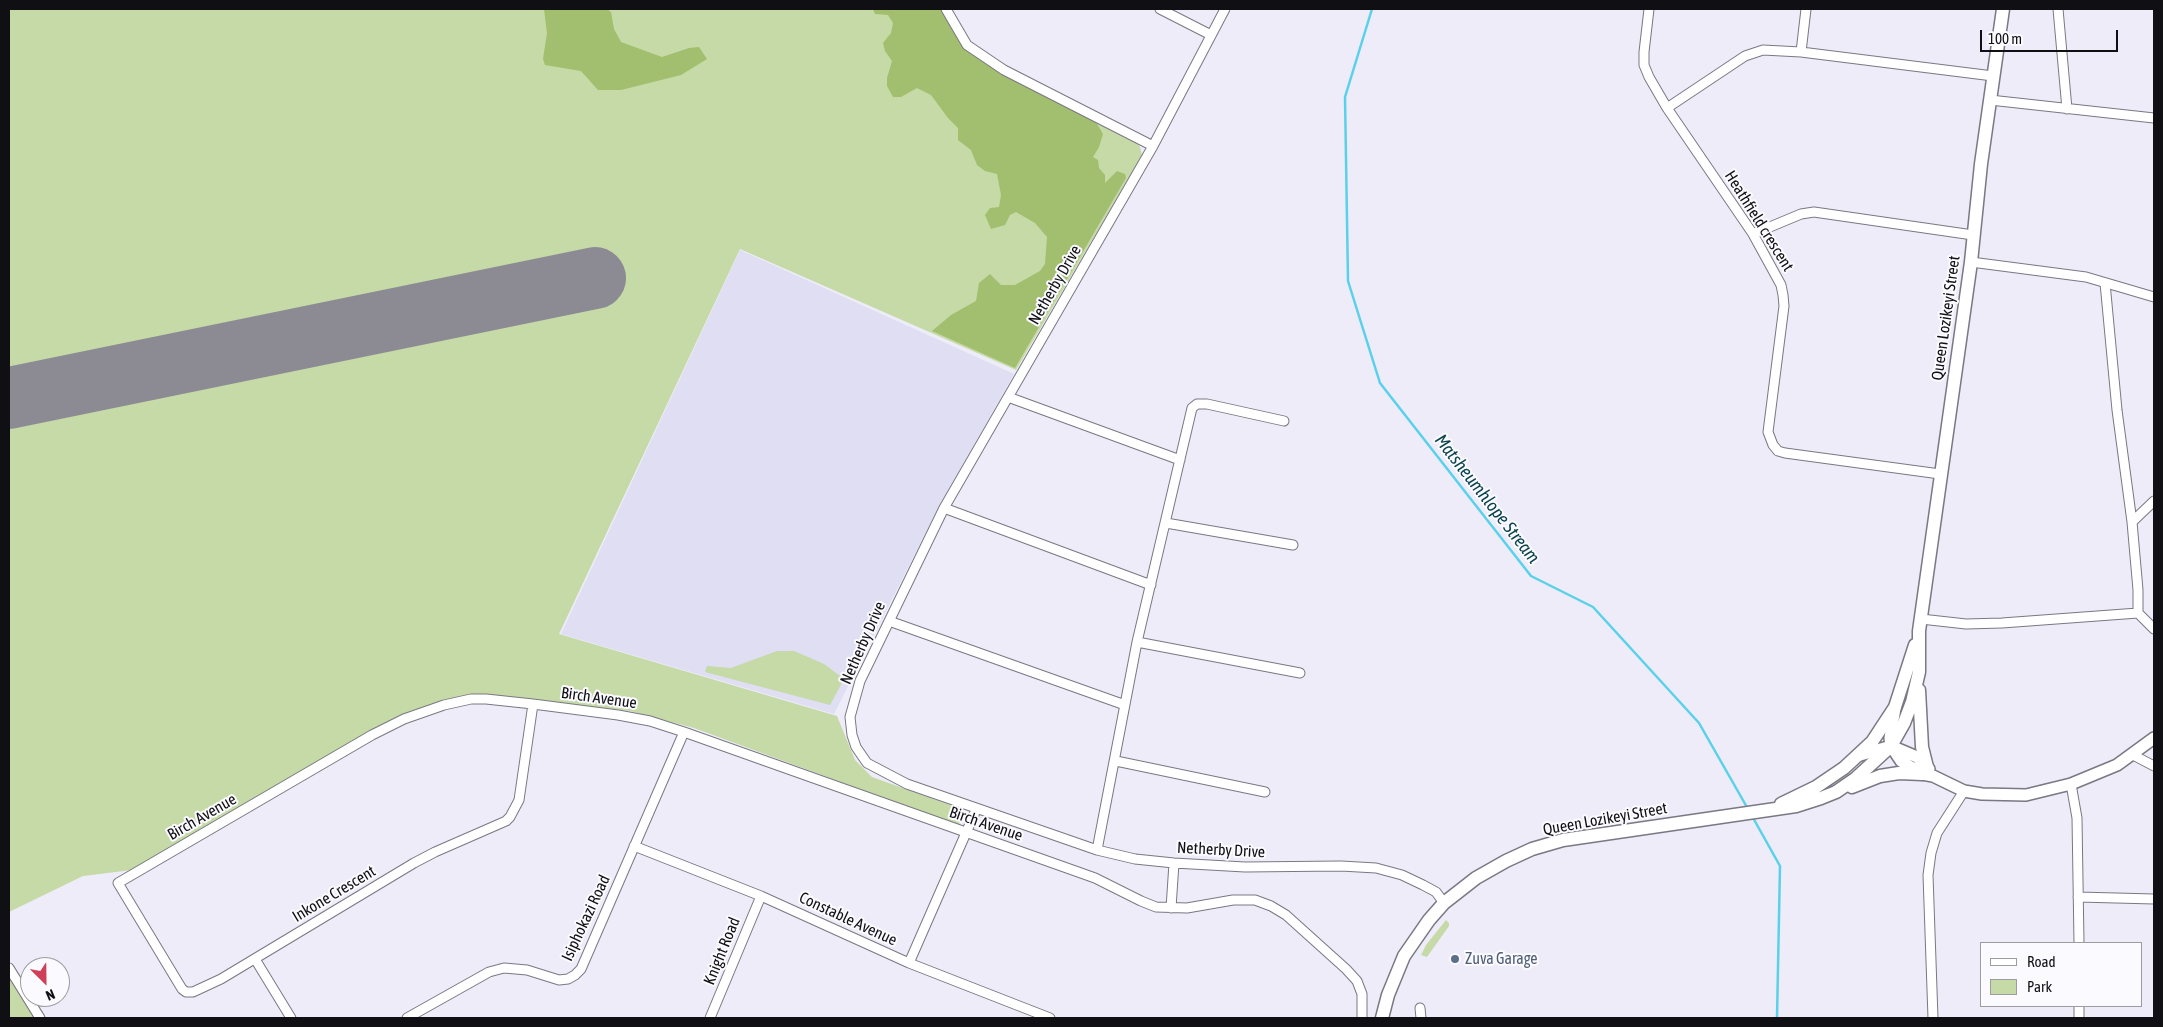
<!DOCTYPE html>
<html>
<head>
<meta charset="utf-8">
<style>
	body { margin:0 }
	#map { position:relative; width:2163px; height:1027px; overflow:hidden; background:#edecf8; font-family:"Asap Condensed",sans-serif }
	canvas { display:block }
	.frame { position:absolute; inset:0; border:10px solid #101014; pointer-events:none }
	.legend { position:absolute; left:1980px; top:942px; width:162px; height:65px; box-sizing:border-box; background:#fafaff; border:1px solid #9c9ca1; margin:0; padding:6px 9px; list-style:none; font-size:15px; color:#101014 }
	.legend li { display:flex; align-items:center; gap:10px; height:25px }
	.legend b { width:25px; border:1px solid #9c9ca1 }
	.north { position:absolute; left:20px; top:957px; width:50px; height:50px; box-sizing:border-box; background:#fafaff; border:1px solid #9c9ca1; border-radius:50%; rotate:157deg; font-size:14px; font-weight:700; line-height:20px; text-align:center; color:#101014 }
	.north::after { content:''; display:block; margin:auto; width:18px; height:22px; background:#d03f58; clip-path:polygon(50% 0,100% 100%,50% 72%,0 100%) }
	.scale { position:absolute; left:1980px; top:30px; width:138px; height:22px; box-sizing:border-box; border:2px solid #101014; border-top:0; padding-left:6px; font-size:15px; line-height:18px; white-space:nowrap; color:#101014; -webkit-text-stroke:4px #fafaff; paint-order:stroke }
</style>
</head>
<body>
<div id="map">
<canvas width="2163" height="1027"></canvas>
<div class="frame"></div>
<ul class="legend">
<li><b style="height:6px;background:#fff"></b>Road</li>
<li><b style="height:14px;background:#c5daa6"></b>Park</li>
</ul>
<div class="north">N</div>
<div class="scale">100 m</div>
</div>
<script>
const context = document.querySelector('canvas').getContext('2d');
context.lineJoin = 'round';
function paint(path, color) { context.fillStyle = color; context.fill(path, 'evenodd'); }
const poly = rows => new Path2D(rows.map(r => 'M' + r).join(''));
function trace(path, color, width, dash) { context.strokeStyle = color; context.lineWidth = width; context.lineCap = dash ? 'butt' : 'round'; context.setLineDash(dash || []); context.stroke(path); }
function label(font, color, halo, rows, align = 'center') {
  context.font = font + ' "Asap Condensed",sans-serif'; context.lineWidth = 4; context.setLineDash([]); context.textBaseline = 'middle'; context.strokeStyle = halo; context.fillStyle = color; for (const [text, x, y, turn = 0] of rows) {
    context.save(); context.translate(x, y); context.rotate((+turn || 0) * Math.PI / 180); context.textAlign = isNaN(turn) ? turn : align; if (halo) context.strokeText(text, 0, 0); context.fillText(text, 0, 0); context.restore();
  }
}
paint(poly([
	[740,250,1014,374,939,506,834,714,561,634]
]), '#dfdef2');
paint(poly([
	[9,9,943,9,958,37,1002,72,1136,142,1140,147,1142,155,1016,370,740,249,559,634,837,716,855,760,872,777,950,805,959,812,962,819,959,824,955,824,694,728,630,711,482,694,442,700,381,725,132,870,83,876,9,912],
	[777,651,794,651,824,664,844,679,830,705,705,672,707,666,731,668],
	[1446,920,1449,923,1449,926,1427,957,1421,955,1426,945],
	[9,977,35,1018,9,1018]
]), '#c5daa6');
paint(poly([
	[544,9,607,9,611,12,614,29,621,42,662,57,689,48,699,47,707,59,681,75,621,90,598,90,581,71,545,65,543,59,547,33],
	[873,9,942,9,964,48,1001,73,1096,122,1103,134,1099,147,1093,157,1098,160,1099,168,1105,175,1105,183,1117,171,1125,174,1126,178,1015,368,932,331,951,315,976,301,979,283,990,274,1001,285,1015,285,1040,271,1045,264,1047,237,1035,223,1016,212,1010,215,1005,225,991,229,985,215,990,208,999,207,1001,195,997,174,985,171,977,165,971,150,958,140,958,128,948,118,931,95,917,88,901,97,893,97,887,86,887,78,892,61,885,51,883,43,891,33,893,23,888,15,875,14]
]), '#a1bf6e');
trace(poly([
	[1372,9,1345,97,1348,281,1380,383,1531,576,1593,607,1699,723,1748,809],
	[1752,816,1780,866,1777,1018]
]), '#5ad1eb', 2.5);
trace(poly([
	[9,398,595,278]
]), '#8c8b94', 62);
const minor = poly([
	[946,9,967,45,1004,70,1153,146],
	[1160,9,1211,35],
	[1225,9,1153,146,944,508,860,681,850,717,852,735,856,747,867,763,907,784,1097,850,1135,859,1174,863,1245,867,1341,866,1376,868,1402,875,1423,885,1436,892,1444,903],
	[1649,9,1644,52,1644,65,1649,77,1667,108,1753,234,1781,285,1783,295,1784,306,1768,432,1773,445,1778,451,1785,453,1940,474],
	[2058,9,2067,109],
	[1801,52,1806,9],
	[1990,100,2154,118],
	[1667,108,1745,56,1763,50,1801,52,1993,76],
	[1753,234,1801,214,1814,212,1973,235],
	[1971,262,2086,277,2154,297],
	[2105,283,2117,410,2132,522,2138,590,2138,613,2154,629],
	[1008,397,1180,460],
	[944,508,1151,585],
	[2132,522,2154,501],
	[1166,523,1293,545],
	[1921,619,1966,624,2002,623,2138,613],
	[889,621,1125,705],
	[1137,642,1300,673],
	[533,704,519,800,510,817,506,821,435,852,414,863,221,979,193,992,186,992,182,989,118,883,372,735,404,719,444,705,471,699,486,699,533,704,618,715,650,721,684,732,1095,878,1141,901,1156,907,1187,908,1233,900,1255,900,1271,906,1286,915,1346,969,1357,981,1362,994,1362,1018],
	[2133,755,2154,766],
	[1116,761,1265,792],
	[2071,784,2077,818,2079,943],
	[634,846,761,896,909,963,1050,1018],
	[1097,850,1137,642,1192,408,1197,404,1207,404,1284,421],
	[2078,897,2154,899],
	[1171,908,1174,863],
	[255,959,291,1018],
	[909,963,976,810],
	[9,968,40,1018],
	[2079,1006,2079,1018],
	[1420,1008,1421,1018],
	[407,1018,489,972,504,968,527,970,559,980,568,979,575,975,581,969,684,732],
	[710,1018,761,896],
	[1933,1018,1928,875,1931,853,1937,833,1964,791]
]);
const tertiary = poly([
	[1895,708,1890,738,1891,746,1901,761,1922,774,1933,776,1964,791,1982,794,2026,795,2071,784,2117,765,2154,738],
	[1857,756,1891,746,1917,757,1929,769]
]);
const secondary = poly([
	[1919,690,1922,747,1927,767],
	[1852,787,1880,776,1899,773,1922,774],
	[1781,804,1816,787,1844,768,1872,742,1895,707,1915,645],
	[1382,1018,1388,995,1404,956,1429,920,1444,903,1476,878,1506,861,1532,849,1563,840,1796,806,1821,798,1836,792,1855,779,1891,746,1904,723,1912,702,1919,672,1919,631,1971,262,1981,164,2003,9]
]);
trace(minor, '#797883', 11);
trace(tertiary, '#797883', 14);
trace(secondary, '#797883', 15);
trace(minor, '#fff', 9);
trace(tertiary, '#fff', 11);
trace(secondary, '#fff', 12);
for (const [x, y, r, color] of [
	[1455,959,5,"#5c6f8a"]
]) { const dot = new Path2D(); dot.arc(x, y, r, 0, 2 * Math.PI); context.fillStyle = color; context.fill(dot); trace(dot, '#fafaff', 2); }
label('16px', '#101014', '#fafaff', [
	["Heathfield crescent",1759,221,58],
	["Netherby Drive",1055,285,-60],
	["Queen Lozikeyi Street",1946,318,-82],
	["Netherby Drive",863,643,-66],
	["Birch Avenue",599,698,8],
	["Birch Avenue",202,817,-30],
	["Queen Lozikeyi Street",1605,819,-10],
	["Birch Avenue",986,824,19],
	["Netherby Drive",1221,850,3],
	["Inkone Crescent",334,894,-31],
	["Isiphokazi Road",586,918,-65],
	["Constable Avenue",848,919,25],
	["Knight Road",722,951,-68]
]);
label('16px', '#4e5e75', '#fafaff', [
	["Zuva Garage",1465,959]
], 'left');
label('italic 18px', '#0a424d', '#fafaff', [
	["Matsheumhlope Stream",1487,499,52]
]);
</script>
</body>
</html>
